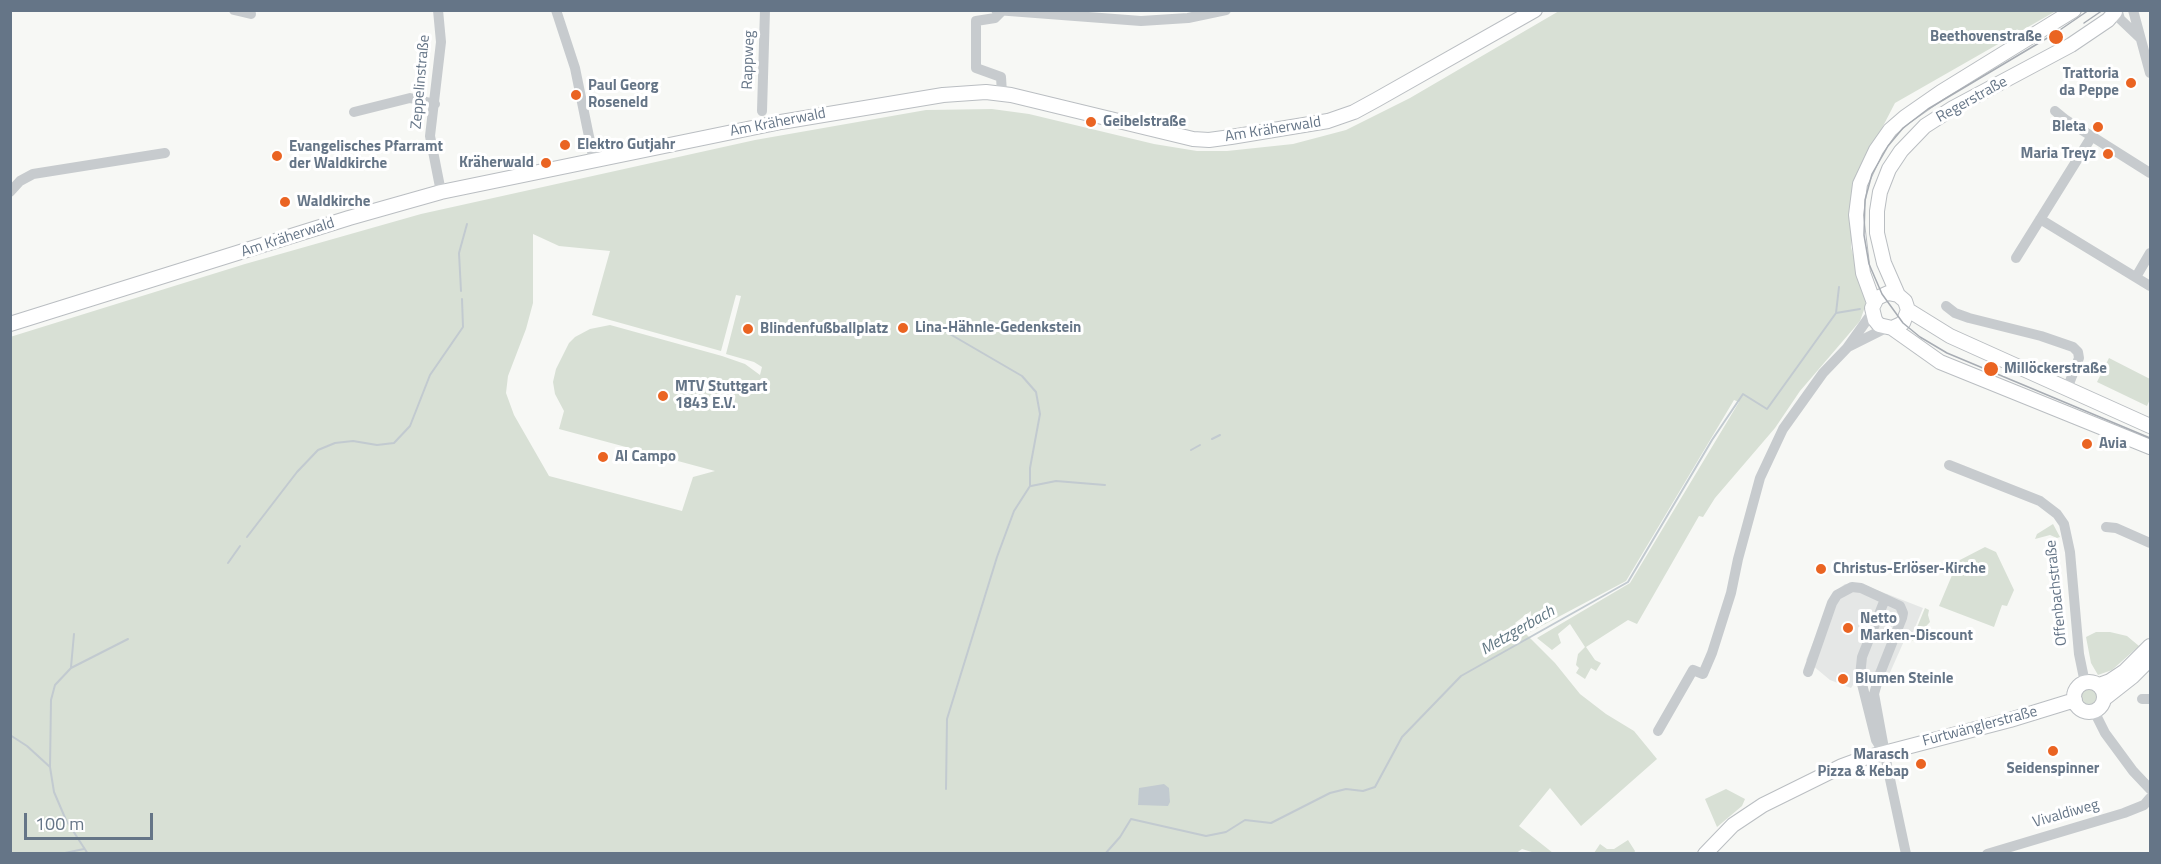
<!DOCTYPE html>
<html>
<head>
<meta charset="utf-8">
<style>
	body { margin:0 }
	#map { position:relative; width:2161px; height:864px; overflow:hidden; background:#f7f8f5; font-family:"Titillium Web",sans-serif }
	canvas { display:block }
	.frame { position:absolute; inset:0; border:12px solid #657587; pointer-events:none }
	.scale { position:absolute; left:24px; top:813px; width:129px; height:27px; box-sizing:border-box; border:3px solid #657587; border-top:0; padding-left:8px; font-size:18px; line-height:21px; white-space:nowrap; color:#657587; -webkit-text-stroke:4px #fff; paint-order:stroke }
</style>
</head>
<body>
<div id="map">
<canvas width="2161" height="864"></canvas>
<div class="frame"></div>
<div class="scale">100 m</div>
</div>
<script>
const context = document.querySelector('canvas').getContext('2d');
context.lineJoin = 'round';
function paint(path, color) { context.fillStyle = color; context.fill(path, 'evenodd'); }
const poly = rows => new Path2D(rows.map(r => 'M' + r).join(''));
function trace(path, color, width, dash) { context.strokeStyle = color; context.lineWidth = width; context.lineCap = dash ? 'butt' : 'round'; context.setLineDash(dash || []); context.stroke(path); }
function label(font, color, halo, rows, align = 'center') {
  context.font = font + ' "Titillium Web",sans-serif'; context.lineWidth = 6; context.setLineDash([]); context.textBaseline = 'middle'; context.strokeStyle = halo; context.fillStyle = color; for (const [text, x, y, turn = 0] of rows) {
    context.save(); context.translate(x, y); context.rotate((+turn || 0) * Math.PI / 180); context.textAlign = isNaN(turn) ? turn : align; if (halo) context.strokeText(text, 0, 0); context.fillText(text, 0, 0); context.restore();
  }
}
paint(poly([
	[1859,583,1923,608,1909,642,1904,641,1884,686,1856,680,1851,688,1830,680,1806,660,1834,592,1845,584]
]), '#e5e7e6');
paint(poly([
	[1559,11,2056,11,1895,103,1854,182,1851,247,1866,304,1860,321,1800,391,1775,428,1715,498,1703,517,1699,516,1637,624,1628,620,1586,647,1595,660,1601,663,1596,671,1591,668,1585,679,1576,673,1579,668,1576,665,1578,654,1585,647,1570,624,1558,634,1561,643,1552,650,1537,638,1630,583,1739,402,1734,400,1626,581,1530,632,1531,611,1515,623,1555,663,1580,694,1606,714,1634,731,1657,759,1581,826,1550,788,1519,826,1553,853,1535,853,1522,849,1515,854,11,853,10,337,245,264,421,214,755,140,926,110,992,109,1029,114,1154,144,1197,151,1227,151,1293,144,1346,130,1410,98],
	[533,234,559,246,610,251,592,315,721,351,736,295,741,296,726,354,754,362,762,367,760,375,745,364,722,356,610,325,590,329,575,337,569,343,556,369,553,382,555,394,564,411,559,429,715,471,693,477,682,511,549,476,514,415,506,393,508,376,526,329,533,303],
	[2109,358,2150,379,2150,399,2147,406,2097,382],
	[2053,524,2060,537,2057,538,2050,535,2035,539,2037,534],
	[1985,547,1996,552,2014,590,2007,606,2002,605,1994,627,1939,606,1958,561],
	[1925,608,1929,610,1928,615,1930,622,1911,642],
	[2096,632,2110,632,2127,636,2139,646,2112,670,2098,675,2091,663,2086,637],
	'2081 697a8 8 0 1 1 16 0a8 8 0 1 1-16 0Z',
	[1726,789,1745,799,1742,806,1717,827,1705,799],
	[1628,840,1635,851,1634,853,1594,853,1600,844,1607,849,1614,849]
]), '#d8e0d5');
paint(poly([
	[1164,784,1169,788,1170,802,1168,806,1138,805,1139,788]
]), '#c2cad0');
trace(poly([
	[461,291,459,253,467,224],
	[1836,313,1860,309],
	[943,330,1022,376,1036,392,1040,414,1030,468,1030,486,1014,511,997,557,947,719,946,789],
	[1212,439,1220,435],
	[1191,450,1200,445],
	[1031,486,1056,481,1105,485],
	[247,537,297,472,318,450,335,443,353,441,377,445,394,443,410,426,430,375,463,327,462,299],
	[228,563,240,546],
	[71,667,74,634],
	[10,735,27,746,50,767],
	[60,854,84,849],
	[88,854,66,820,54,792,50,767,51,700,55,685,71,668,128,639],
	[1105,854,1120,837,1131,819,1206,836,1226,832,1245,820,1271,823,1330,793,1346,789,1363,791,1375,787,1402,737,1461,676,1628,582,1712,440,1743,394,1767,409,1836,313,1839,287]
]), '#c2cad0', 2);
const major = poly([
	[1898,295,1888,293,1877,298,1872,308,1875,320,1879,325,1892,328,1940,362,2150,447],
	[1874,303,1863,273,1856,215,1860,184,1876,150,1890,130,1905,117,1941,92,2074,10],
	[1908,310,1950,336,2150,426],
	[10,324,349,218,441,192,781,122,943,95,986,92,1011,95,1193,139,1209,140,1231,137,1328,121,1354,112,1376,100,1535,10],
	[1892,328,1903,323,1908,310,1905,301,1898,295,1884,263,1877,233,1877,211,1880,192,1889,169,1901,151,1925,126,1953,108,2071,45,2108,20,2115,12],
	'2074 697a15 15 0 1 1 30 0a15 15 0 1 1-30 0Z',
	[2099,685,2110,681,2125,671,2150,646],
	[2104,699,2132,677,2150,659],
	[1705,854,1733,825,1763,805,1842,766,1861,759,2010,720,2075,700]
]);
trace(major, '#babec2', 16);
trace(poly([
	[234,10,251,14],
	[438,10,441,42,430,136,441,192],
	[556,10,575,68,594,161],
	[996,10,1141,21,1188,18,1226,10],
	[2133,10,2150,73],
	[1002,11,995,18,976,21,976,68,1001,77,1002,93],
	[2118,12,2120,19,2140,38],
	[762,111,765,10],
	[2055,111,2066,120,2150,173],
	[354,112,410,98,435,104],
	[10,192,20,181,33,174,165,153],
	[2040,219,2150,286],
	[2016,258,2092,136],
	[2136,277,2150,253],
	[1946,306,1955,313,1969,318,2041,336,2073,347,2078,352,2079,358,2067,389],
	[1850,346,1886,328],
	[1949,465,2040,501,2057,514,2064,524,2070,552,2079,654,2085,683],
	[2106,527,2116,528,2150,543],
	[1808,672,1832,603,1837,595,1852,587,1861,588,1900,606,1903,613,1902,618,1879,676,1874,694,1887,765,1906,854],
	[2142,699,2150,699],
	[2094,711,2105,733,2133,771,2150,789],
	[1658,731,1693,670,1703,674,1712,653,1731,593,1738,559,1760,478,1783,429,1823,373,1847,348,1872,313],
	[1883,751,1876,740,1860,676,1862,657,1885,599],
	[1987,854,2124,813,2144,805,2150,798]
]), '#c7cbce', 10);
trace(major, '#fff', 14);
trace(poly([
	[2089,10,2054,34,1928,109,1903,128,1888,146,1872,174,1865,200,1864,235,1869,264,1882,294,1903,323,1920,337,1947,353,2150,438],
	[2084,23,2103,10]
]), '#a7acb3', 1.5);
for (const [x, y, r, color] of [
	[2056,37,8,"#ea6422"],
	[2131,83,6,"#ea6422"],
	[576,95,6,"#ea6422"],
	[1091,122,6,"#ea6422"],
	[2098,127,6,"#ea6422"],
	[565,145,6,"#ea6422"],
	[2108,154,6,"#ea6422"],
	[277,156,6,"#ea6422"],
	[546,163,6,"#ea6422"],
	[285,202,6,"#ea6422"],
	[903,328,6,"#ea6422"],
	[748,329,6,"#ea6422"],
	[1991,369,8,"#ea6422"],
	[663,396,6,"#ea6422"],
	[2087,444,6,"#ea6422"],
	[603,457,6,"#ea6422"],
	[1821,569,6,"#ea6422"],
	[1848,628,6,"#ea6422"],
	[1843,679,6,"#ea6422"],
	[2053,751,6,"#ea6422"],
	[1921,764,6,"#ea6422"]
]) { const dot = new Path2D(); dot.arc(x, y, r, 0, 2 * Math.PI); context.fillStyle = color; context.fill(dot); trace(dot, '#fff', 2); }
label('bold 15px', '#657587', '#fff', [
	["Beethovenstraße",2042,37,"right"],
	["Trattoria",2119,74,"right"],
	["da Peppe",2119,91,"right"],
	["Paul Georg",588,86],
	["Roseneld",588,103],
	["Geibelstraße",1103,122],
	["Bleta",2086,127,"right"],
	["Elektro Gutjahr",577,145],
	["Evangelisches Pfarramt",289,147],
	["der Waldkirche",289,164],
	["Maria Treyz",2096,154,"right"],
	["Kräherwald",534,163,"right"],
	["Waldkirche",297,202],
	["Lina-Hähnle-Gedenkstein",915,328],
	["Blindenfußballplatz",760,329],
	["Millöckerstraße",2004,369],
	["MTV Stuttgart",675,387],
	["1843 E.V.",675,404],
	["Avia",2099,444],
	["Al Campo",615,457],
	["Christus-Erlöser-Kirche",1833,569],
	["Netto",1860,619],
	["Marken-Discount",1860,636],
	["Blumen Steinle",1855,679],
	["Marasch",1909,755,"right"],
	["Pizza & Kebap",1909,772,"right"],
	["Seidenspinner",2053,769,"center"]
], 'left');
label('15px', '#657587', '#fff', [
	["Rappweg",749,60,-88],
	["Zeppelinstraße",421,82,-85],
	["Regerstraße",1972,100,-29],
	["Am Kräherwald",778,123,-11],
	["Am Kräherwald",1273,130,-9],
	["Am Kräherwald",288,238,-18],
	["Offenbachstraße",2057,593,-96],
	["Furtwänglerstraße",1980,727,-15],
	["Vivaldiweg",2066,814,-16]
]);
label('italic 16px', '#617783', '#fff', [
	["Metzgerbach",1518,631,-30]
]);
</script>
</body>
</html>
